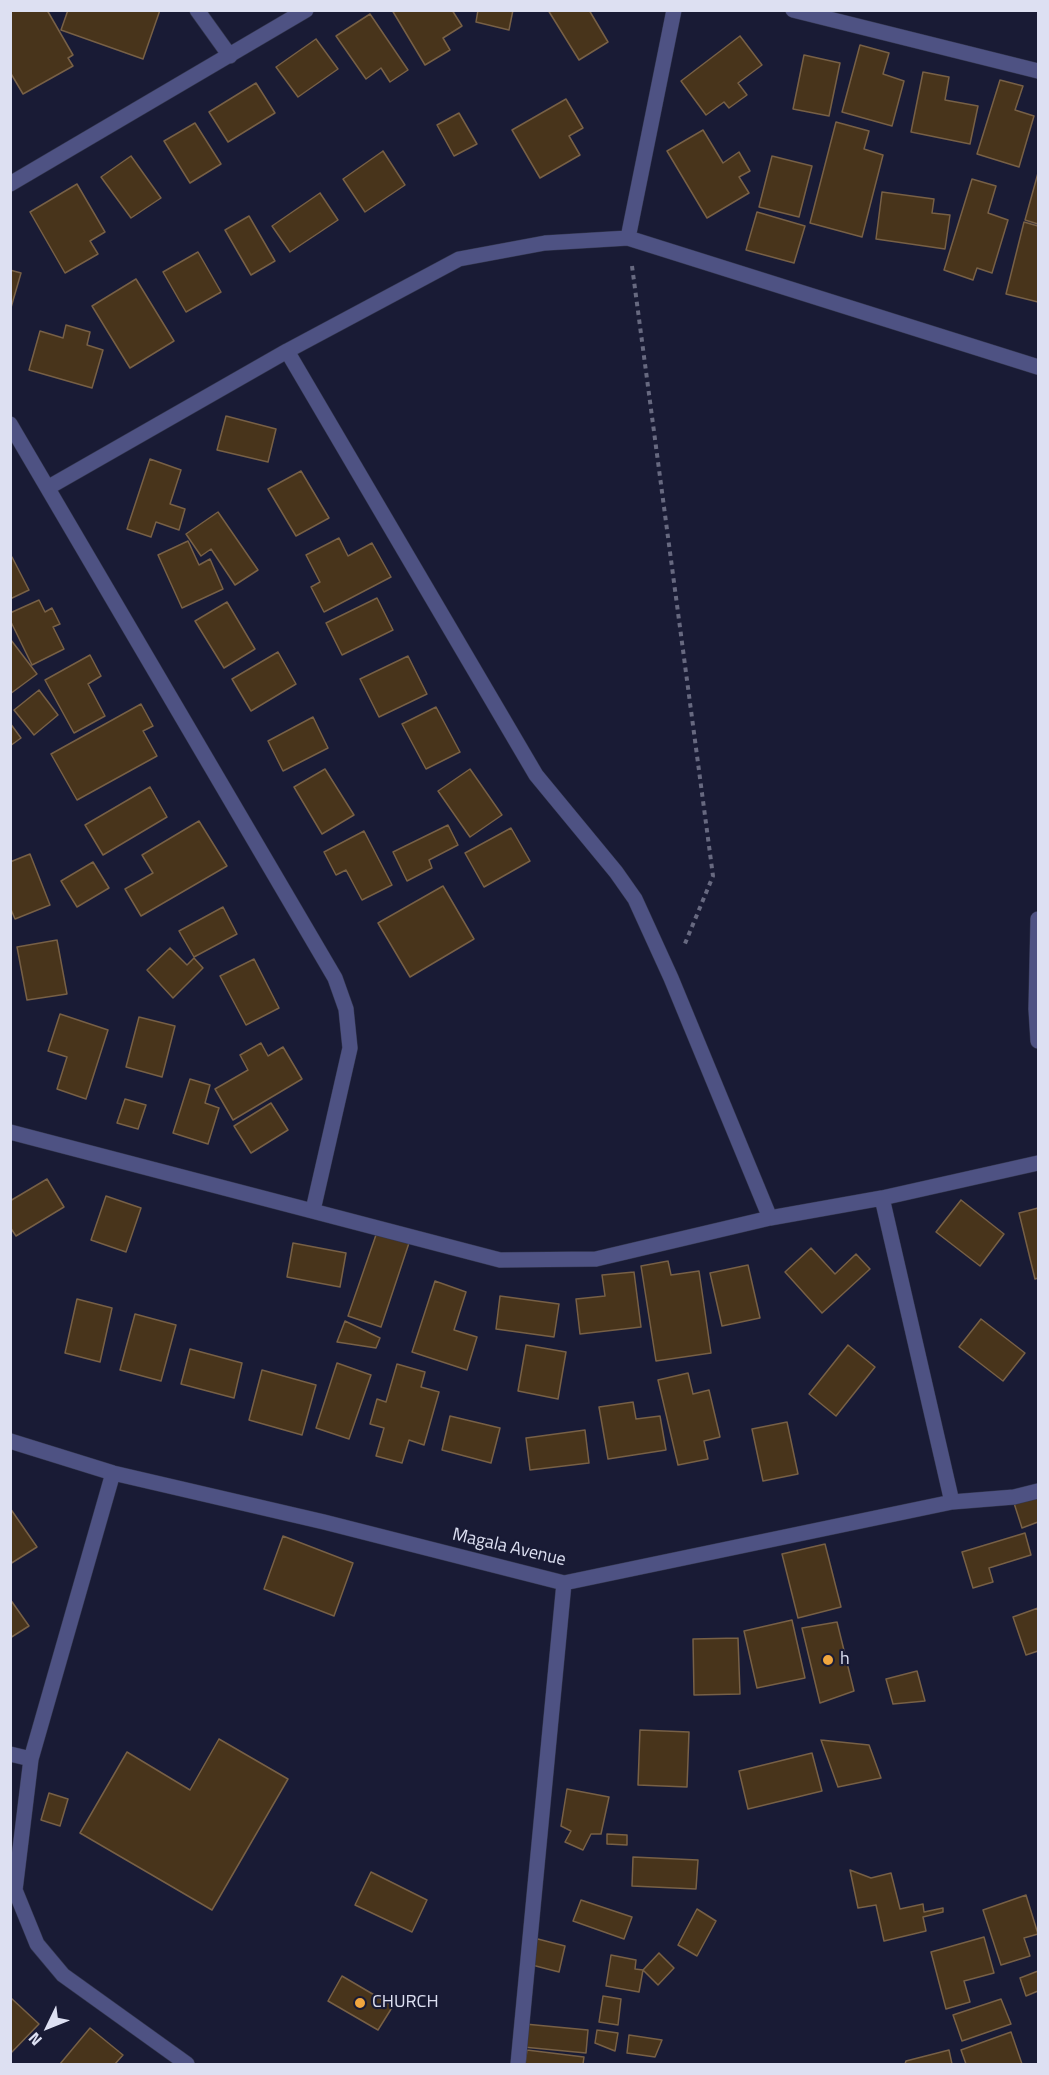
<!DOCTYPE html>
<html>
<head>
<meta charset="utf-8">
<style>
	body { margin:0 }
	#map { position:relative; width:1049px; height:2075px; overflow:hidden; background:#191b35; font-family:"Titillium Web",sans-serif }
	canvas { display:block }
	.frame { position:absolute; inset:0; border:12px solid #dde0f2; pointer-events:none }
	.north { position:absolute; left:18px; top:1997px; width:60px; height:60px; -webkit-text-stroke:4px #191b35; paint-order:stroke; rotate:227deg; font-size:16px; font-weight:700; line-height:24px; text-align:center; color:#dde0f2 }
	.north::after { content:''; display:block; margin:auto; width:21px; height:27px; background:#dde0f2; clip-path:polygon(50% 0,100% 100%,50% 72%,0 100%) }
</style>
</head>
<body>
<div id="map">
<canvas width="1049" height="2075"></canvas>
<div class="frame"></div>
<div class="north">N</div>
</div>
<script>
const context = document.querySelector('canvas').getContext('2d');
context.lineJoin = 'round';
function paint(path, color) { context.fillStyle = color; context.fill(path, 'evenodd'); }
const poly = rows => new Path2D(rows.map(r => 'M' + r).join(''));
function trace(path, color, width, dash) { context.strokeStyle = color; context.lineWidth = width; context.lineCap = dash ? 'butt' : 'round'; context.setLineDash(dash || []); context.stroke(path); }
function label(font, color, halo, rows, align = 'center') {
  context.font = font + ' "Titillium Web",sans-serif'; context.lineWidth = 4.5; context.setLineDash([]); context.textBaseline = 'middle'; context.strokeStyle = halo; context.fillStyle = color; for (const [text, x, y, turn = 0] of rows) {
    context.save(); context.translate(x, y); context.rotate((+turn || 0) * Math.PI / 180); context.textAlign = isNaN(turn) ? turn : align; if (halo) context.strokeText(text, 0, 0); context.fillText(text, 0, 0); context.restore();
  }
}
const building = poly([
	[10,10,47,10,73,55,68,58,73,66,23,94,10,72,10,10],
	[68,10,160,10,143,59,61,30,68,10],
	[392,10,452,10,462,26,443,38,450,50,425,65,392,10],
	[478,10,513,10,509,30,476,22,478,10],
	[548,10,589,10,608,42,579,60,548,10],
	[370,14,408,70,390,82,381,68,366,79,336,36,370,14],
	[740,36,762,65,738,83,747,95,729,108,724,102,706,115,681,81,740,36],
	[316,39,338,69,298,97,276,67,316,39],
	[860,45,889,53,883,74,904,81,892,126,842,112,860,45],
	[804,55,840,63,829,116,793,109,804,55],
	[923,72,949,77,945,100,978,106,970,144,911,132,923,72],
	[1000,80,1023,86,1015,110,1034,116,1019,167,977,154,1000,80],
	[256,83,275,113,228,142,209,112,256,83],
	[566,99,583,128,569,136,580,155,540,178,512,130,566,99],
	[459,113,477,144,454,156,437,125,459,113],
	[836,122,869,131,864,149,883,155,862,237,810,223,836,122],
	[195,123,221,164,190,183,164,141,195,123],
	[703,130,723,163,739,152,750,171,739,177,749,193,707,218,667,151,703,130],
	[383,151,405,185,365,212,343,179,383,151],
	[131,156,161,198,131,218,101,177,131,156],
	[772,156,812,166,799,217,759,207,772,156],
	[1038,173,1038,224,1025,220,1038,173],
	[972,179,996,186,988,213,1008,220,992,273,977,268,973,280,944,270,972,179],
	[77,184,105,232,90,241,98,254,65,273,30,212,77,184],
	[882,192,934,199,932,213,950,215,945,249,876,239,882,192],
	[320,193,338,220,290,252,272,226,320,193],
	[757,212,805,226,794,263,746,250,757,212],
	[249,216,275,261,251,275,225,230,249,216],
	[1024,222,1038,226,1038,302,1006,294,1024,222],
	[198,252,221,292,186,312,163,272,198,252],
	[10,270,21,273,10,311,10,270],
	[136,279,174,341,130,368,92,306,136,279],
	[66,325,90,332,87,345,103,350,92,388,29,370,40,331,63,338,66,325],
	[226,416,276,429,268,462,217,450,226,416],
	[150,459,181,470,170,504,185,509,179,530,156,522,151,537,127,529,150,459],
	[301,471,329,518,296,536,268,489,301,471],
	[218,512,258,570,235,585,211,549,201,556,186,534,218,512],
	[339,538,348,556,372,543,391,577,324,612,311,587,320,582,306,555,339,538],
	[188,541,199,565,210,559,223,589,182,608,158,555,188,541],
	[12,557,29,590,10,599,10,558,12,557],
	[377,598,393,630,342,655,326,623,377,598],
	[39,600,45,612,52,608,60,624,53,627,64,649,32,665,10,620,10,613,39,600],
	[227,602,255,649,224,668,195,621,227,602],
	[11,640,37,674,10,694,10,641,11,640],
	[278,652,296,684,251,711,232,679,278,652],
	[90,655,101,676,88,684,105,716,74,733,45,680,90,655],
	[408,656,427,694,379,717,360,679,408,656],
	[39,690,58,715,34,735,14,710,39,690],
	[141,704,153,726,143,731,157,756,77,800,51,754,141,704],
	[436,707,460,752,426,769,402,724,436,707],
	[313,717,328,748,283,771,268,741,313,717],
	[10,723,21,738,10,746,10,723],
	[325,769,354,815,322,834,294,787,325,769],
	[470,769,502,815,470,837,438,791,470,769],
	[150,787,167,817,103,855,85,825,150,787],
	[199,821,227,866,141,916,125,889,153,873,142,855,199,821],
	[448,825,458,845,429,860,432,868,407,881,393,852,448,825],
	[511,828,530,861,484,887,465,853,511,828],
	[364,831,392,885,362,900,346,870,336,875,324,852,364,831],
	[30,854,50,905,15,919,10,907,10,862,30,854],
	[93,862,109,888,77,907,61,881,93,862],
	[443,886,474,939,410,977,378,923,443,886],
	[223,907,237,934,194,957,179,931,223,907],
	[57,940,67,994,27,1000,17,947,57,940],
	[170,948,187,965,194,958,203,968,173,998,147,970,170,948],
	[254,959,279,1008,246,1025,220,976,254,959],
	[60,1014,108,1030,86,1099,57,1089,67,1057,48,1051,60,1014],
	[139,1017,175,1026,162,1077,126,1067,139,1017],
	[261,1043,268,1056,283,1047,302,1079,233,1120,215,1089,248,1070,240,1055,261,1043],
	[190,1079,210,1085,205,1103,219,1108,208,1144,173,1133,190,1079],
	[125,1099,146,1105,138,1129,117,1123,125,1099],
	[271,1103,288,1130,251,1153,234,1126,271,1103],
	[47,1179,64,1207,16,1236,10,1227,10,1201,47,1179],
	[106,1196,141,1208,126,1252,91,1240,106,1196],
	[961,1200,1004,1234,980,1266,936,1232,961,1200],
	[1038,1208,1038,1278,1035,1279,1019,1213,1038,1208],
	[377,1232,409,1243,381,1327,348,1316,377,1232],
	[293,1243,346,1253,340,1287,287,1277,293,1243],
	[811,1248,835,1274,856,1254,870,1269,822,1313,785,1272,811,1248],
	[668,1261,671,1275,699,1271,711,1353,656,1361,641,1266,668,1261],
	[748,1265,760,1318,722,1326,710,1273,748,1265],
	[634,1272,641,1327,580,1334,576,1299,605,1296,602,1275,634,1272],
	[435,1281,466,1292,454,1330,477,1337,467,1370,412,1352,435,1281],
	[500,1296,559,1304,554,1337,496,1329,500,1296],
	[77,1299,112,1308,100,1362,65,1353,77,1299],
	[135,1314,176,1325,161,1381,120,1370,135,1314],
	[981,1319,1025,1353,1003,1381,959,1347,981,1319],
	[345,1321,380,1338,376,1348,337,1342,345,1321],
	[526,1345,566,1352,558,1399,518,1391,526,1345],
	[848,1345,875,1367,836,1416,809,1394,848,1345],
	[190,1349,242,1363,234,1398,181,1384,190,1349],
	[337,1363,371,1375,349,1439,316,1428,337,1363],
	[397,1364,425,1372,421,1387,439,1392,424,1445,409,1440,402,1463,376,1456,384,1428,370,1424,377,1399,386,1402,397,1364],
	[262,1370,316,1385,302,1435,249,1420,262,1370],
	[688,1373,693,1394,709,1390,720,1437,704,1441,708,1459,678,1465,658,1380,688,1373],
	[633,1402,636,1419,660,1416,666,1450,608,1459,599,1407,633,1402],
	[450,1416,500,1428,491,1463,442,1450,450,1416],
	[787,1422,798,1474,763,1481,752,1429,787,1422],
	[585,1430,589,1463,530,1470,526,1438,585,1430],
	[1038,1495,1038,1522,1022,1528,1013,1500,1038,1495],
	[10,1508,37,1547,10,1564,10,1508],
	[1025,1533,1031,1555,989,1568,993,1582,973,1588,962,1552,1025,1533],
	[283,1536,353,1563,334,1616,264,1589,283,1536],
	[825,1544,841,1607,798,1618,782,1554,825,1544],
	[10,1599,29,1626,10,1638,10,1599],
	[1038,1608,1038,1651,1026,1655,1013,1617,1038,1608],
	[792,1620,805,1678,757,1688,744,1631,792,1620],
	[837,1622,854,1691,820,1703,802,1628,837,1622],
	[738,1638,740,1694,694,1695,693,1639,738,1638],
	[917,1671,925,1701,893,1704,886,1679,917,1671],
	[640,1730,689,1732,687,1787,638,1785,640,1730],
	[219,1739,288,1779,212,1910,80,1833,127,1752,190,1790,219,1739],
	[821,1740,869,1745,881,1778,838,1787,821,1740],
	[812,1753,822,1791,748,1809,739,1771,812,1753],
	[567,1789,609,1797,601,1834,591,1834,583,1850,565,1842,571,1831,561,1826,567,1789],
	[49,1793,68,1799,60,1826,41,1820,49,1793],
	[607,1834,627,1835,627,1845,607,1844,607,1834],
	[633,1857,698,1860,696,1889,632,1886,633,1857],
	[850,1870,871,1878,891,1873,900,1909,923,1904,924,1912,943,1908,943,1912,923,1917,926,1931,884,1941,876,1905,858,1908,850,1870],
	[371,1872,427,1900,412,1932,355,1905,371,1872],
	[1026,1895,1038,1934,1024,1938,1030,1956,1001,1965,983,1910,1026,1895],
	[581,1900,632,1917,624,1939,573,1921,581,1900],
	[697,1909,716,1921,697,1956,678,1945,697,1909],
	[984,1937,994,1973,964,1981,970,2002,946,2009,931,1952,984,1937],
	[534,1938,565,1946,559,1972,528,1964,534,1938],
	[659,1953,674,1968,658,1985,643,1970,659,1953],
	[611,1955,636,1960,635,1969,643,1970,639,1992,606,1986,611,1955],
	[1038,1971,1038,1991,1026,1996,1020,1978,1038,1971],
	[342,1976,393,2006,378,2030,328,2001,342,1976],
	[603,1996,621,1999,618,2025,599,2022,603,1996],
	[11,1998,39,2024,10,2054,10,1999,11,1998],
	[1001,1999,1011,2024,962,2041,953,2015,1001,1999],
	[525,2024,588,2030,586,2053,523,2047,525,2024],
	[90,2028,123,2055,115,2064,60,2064,90,2028],
	[597,2030,618,2033,615,2051,595,2043,597,2030],
	[1011,2032,1022,2064,966,2064,961,2050,1011,2032],
	[629,2035,662,2040,655,2057,627,2053,629,2035],
	[527,2050,584,2057,583,2064,525,2064,527,2050],
	[949,2050,952,2064,905,2064,906,2061,949,2050]
]);
paint(building, '#48341b');
trace(building, '#776046', 1.5);
const minor = poly([
	[197,10,230,56],
	[793,10,1038,71],
	[10,184,306,10],
	[628,238,674,10],
	[10,424,335,978,346,1009,350,1048,313,1210],
	[49,487,287,351],
	[1038,919,1036,1009,1038,1041],
	[10,1132,500,1260,596,1259,770,1218,882,1198,1038,1163],
	[882,1198,952,1502],
	[770,1218,671,978,635,899,616,872,536,775,287,351,459,259,545,243,628,238,1038,367],
	[10,1441,113,1473,324,1522,564,1583,952,1502,1014,1497,1038,1491],
	[113,1473,31,1759,15,1890,37,1944,63,1975,187,2064],
	[10,1754,31,1759],
	[518,2064,564,1583]
]);
trace(minor, '#34374f', 16);
trace(poly([
	[632,266,713,876,684,946]
]), '#676980', 4, [4.5, 4.5]);
trace(minor, '#4e5283', 15);
for (const [x, y, r, color] of [
	[828,1660,6,"#f0a63f"],
	[360,2003,6,"#f0a63f"]
]) { const dot = new Path2D(); dot.arc(x, y, r, 0, 2 * Math.PI); context.fillStyle = color; context.fill(dot); trace(dot, '#191b35', 2); }
label('18px', '#dde0f2', '#191b35', [
	["Magala Avenue",509,1548,13]
]);
label('18px', '#dde0f2', '#191b35', [
	["h",840,1660],
	["CHURCH",372,2003]
], 'left');
</script>
</body>
</html>
